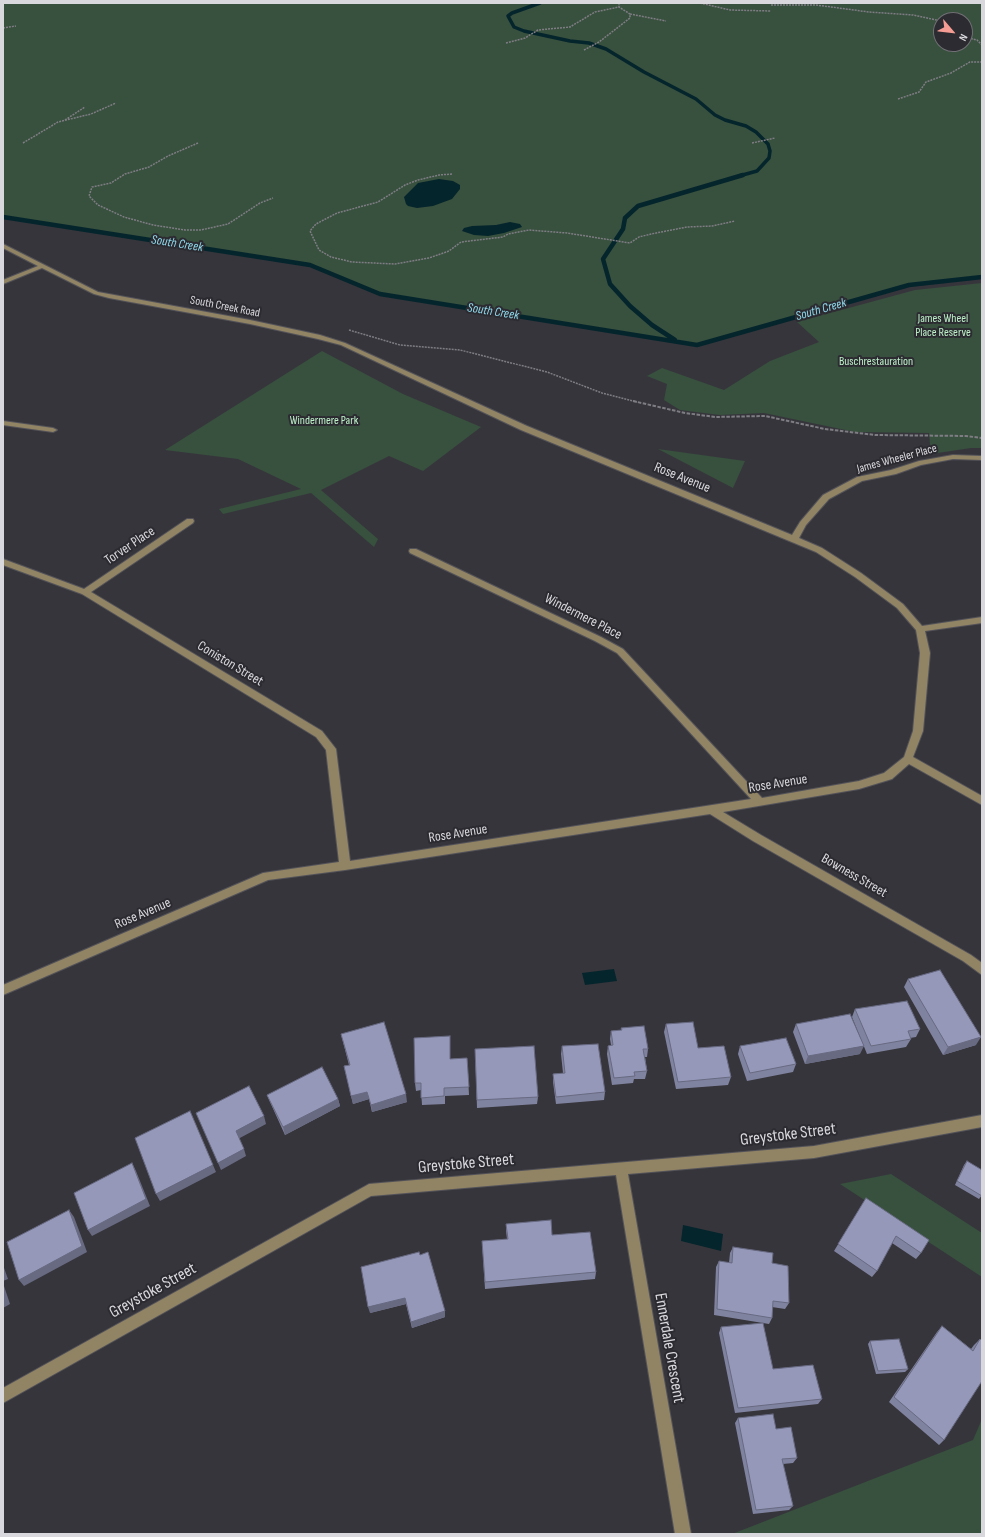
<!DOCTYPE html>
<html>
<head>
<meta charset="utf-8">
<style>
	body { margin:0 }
	#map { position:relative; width:985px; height:1537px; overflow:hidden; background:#36353c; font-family:"Sofia Sans Condensed",sans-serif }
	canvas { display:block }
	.frame { position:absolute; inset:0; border:4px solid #d9d8dc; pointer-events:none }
	.north { position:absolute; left:933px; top:12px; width:40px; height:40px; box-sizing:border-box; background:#2c2b31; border:1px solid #717075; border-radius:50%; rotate:118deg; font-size:11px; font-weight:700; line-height:16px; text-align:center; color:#d9d8dc }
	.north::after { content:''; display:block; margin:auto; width:14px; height:18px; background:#f59c94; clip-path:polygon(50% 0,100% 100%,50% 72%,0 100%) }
</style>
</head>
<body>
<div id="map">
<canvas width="985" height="1537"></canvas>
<div class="frame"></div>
<div class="north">N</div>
</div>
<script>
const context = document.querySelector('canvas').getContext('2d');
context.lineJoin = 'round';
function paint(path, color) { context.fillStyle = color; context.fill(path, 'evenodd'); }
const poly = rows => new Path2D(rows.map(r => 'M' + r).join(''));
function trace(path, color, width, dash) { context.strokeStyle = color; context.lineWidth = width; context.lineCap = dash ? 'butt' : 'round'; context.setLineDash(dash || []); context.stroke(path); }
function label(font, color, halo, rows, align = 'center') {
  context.font = font + ' "Sofia Sans Condensed",sans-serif'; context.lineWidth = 4; context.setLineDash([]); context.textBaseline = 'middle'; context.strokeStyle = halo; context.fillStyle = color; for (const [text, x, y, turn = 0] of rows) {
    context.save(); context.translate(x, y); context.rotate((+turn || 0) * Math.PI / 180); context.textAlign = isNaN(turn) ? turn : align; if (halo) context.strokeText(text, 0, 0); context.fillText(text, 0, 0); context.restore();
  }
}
paint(poly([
	[6,3,982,3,982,277,909,285,697,345,380,294,310,265,3,217,3,4],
	[941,20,965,20,965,44,941,44],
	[982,283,982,448,971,448,931,454,929,433,855,432,764,413,720,415,680,410,664,400,667,384,647,376,662,368,724,390,770,361,819,342,797,322,915,290],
	[322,351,403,394,481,427,423,471,389,456,321,490,378,539,374,547,311,493,223,514,219,509,301,489,238,459,165,450],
	[658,449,745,461,733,488],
	[891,1174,982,1233,982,1277,840,1184],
	[982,1419,982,1534,732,1534,973,1440]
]), '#38503e');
paint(poly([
	[439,179,453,181,460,185,460,189,452,199,433,206,417,208,408,206,406,204,404,197,418,183],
	[510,222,520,224,522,227,504,233,488,236,474,235,462,231,464,228,472,226,496,225],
	[614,969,617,981,585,985,582,973],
	[683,1225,723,1234,721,1251,681,1241]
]), '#05252c');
trace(poly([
	[540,3,512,13,508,16,514,27,524,31,570,41,589,43,606,49,644,72,696,99,715,115,725,120,746,126,756,132,768,144,770,151,769,158,757,171,739,176]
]), '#05252c', 3.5);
trace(poly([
	[3,217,310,265,380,294,697,345,909,285,982,277],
	[675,340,652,325,630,306,610,284,603,259,623,229,625,218,638,206,743,175]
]), '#05252c', 4.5);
const minor = poly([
	[3,244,98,292,250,320,320,335,345,343,527,426,792,535,800,522,823,495,857,477,891,470,919,461,953,455,982,456,982,460,953,459,921,465,896,474,862,481,829,499,806,525,799,538,822,548,861,573,903,604,922,626,982,617,982,623,925,631,930,653,923,731,913,757,982,796,982,805,909,764,892,779,859,789,723,812,761,835,971,955,982,963,982,975,963,961,753,841,710,814,345,870,268,880,3,995,3,985,263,873,339,862,326,750,316,737,82,594,3,565,3,559,84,589,187,519,193,519,194,521,193,523,91,592,322,731,336,749,350,861,751,799,617,653,595,641,410,553,409,551,410,549,416,549,601,637,623,649,762,798,859,781,884,773,904,757,913,731,920,653,916,630,897,608,855,577,816,552,521,430,341,345,318,339,250,324,109,298,94,294,42,268,3,284,3,280,38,266,3,248,3,244],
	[3,421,53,428,57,430,53,432,3,425,3,421],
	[982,1115,982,1127,814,1158,628,1174,691,1534,675,1534,616,1175,371,1196,3,1403,3,1388,369,1184,814,1146,982,1115]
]);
trace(minor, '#535259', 2);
trace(poly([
	[700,3,730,10,771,11],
	[771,5,816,5,869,12,913,15,941,21],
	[630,14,666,21],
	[3,28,16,26],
	[965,37,977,40,982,45],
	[506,43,525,38,538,30,570,27,595,12,619,7,619,3],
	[584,50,599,42,630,18,630,14,619,7],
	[898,99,919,92,926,82,951,73,970,62,982,62],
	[65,120,85,107],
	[23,143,58,122,91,114,116,103],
	[198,143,168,156,149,167,125,174,111,183,92,187,89,196,98,205,124,217,153,225,185,230,201,230,228,224,260,203,273,198],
	[752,143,775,138],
	[452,174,439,175,418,180,405,185,378,202,337,213,316,224,310,231,319,250,331,257,352,262,395,264,429,258,449,251,461,242,503,237,508,234,529,230,567,233,630,243,639,237,651,234,687,227,712,226,735,221],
	[349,330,400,345,460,350,547,372,602,393,637,402]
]), '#7e7d83', 1.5, [2, 1]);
trace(poly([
	[633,401,685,413,715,417,765,416,825,429,875,435,966,436,982,438]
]), '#7e7d83', 2, [3.5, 1.5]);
paint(minor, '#918464');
paint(poly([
	[908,979,976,1045,943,1055,904,987],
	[855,1009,920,1029,916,1037,910,1038,911,1039,906,1047,867,1054,852,1017],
	[666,1024,698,1048,731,1077,728,1085,676,1089,664,1032],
	[796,1024,860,1054,805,1064,793,1032],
	[621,1028,648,1049,647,1057,645,1057,647,1071,645,1079,634,1079,633,1083,612,1085,607,1054,608,1046,611,1045,610,1039,611,1031,621,1030],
	[341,1034,407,1102,372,1112,369,1099,353,1104,344,1066,349,1065],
	[562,1046,605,1092,604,1100,556,1104,553,1082,553,1074,563,1073,561,1054],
	[740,1046,796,1064,793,1072,747,1081,738,1054],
	[475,1049,538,1097,537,1104,477,1108],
	[467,1058,469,1095,445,1096,445,1104,422,1105,421,1090,416,1091,415,1083,451,1059],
	[267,1095,338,1099,340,1106,285,1135,270,1102],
	[967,1161,982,1195,979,1199,955,1185,964,1165],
	[866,1198,921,1253,916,1259,892,1243,877,1271,872,1277,834,1251],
	[506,1224,552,1235,596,1272,595,1279,485,1289,482,1241,507,1239,506,1231],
	[733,1247,772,1263,789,1303,785,1309,772,1307,772,1318,769,1324,714,1315,716,1267,719,1261,729,1263,730,1253],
	[420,1255,445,1317,412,1328,406,1304,370,1313],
	[942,1326,971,1349,974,1345,980,1339,944,1440,939,1445,889,1402,937,1332],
	[721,1327,773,1369,822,1399,818,1404,735,1413,719,1333],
	[870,1341,908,1369,905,1372,876,1374,868,1344],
	[738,1418,776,1429,797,1458,793,1463,783,1464,793,1506,789,1510,753,1514,735,1423]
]), '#80839f');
paint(poly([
	[981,1037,976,1045,943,1055,948,1047],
	[864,1046,860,1054,805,1064,808,1056],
	[367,1092,369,1099,353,1104,351,1096],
	[406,1094,407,1102,372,1112,371,1105],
	[338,1099,340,1106,285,1135,283,1127],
	[264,1116,266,1124,238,1139,236,1131],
	[244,1149,246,1156,221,1170,218,1163],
	[132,1163,136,1171,150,1206,92,1236,88,1230],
	[213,1165,216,1172,160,1201,156,1194],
	[69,1210,74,1217,87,1252,24,1286,19,1280],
	[3,1265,8,1279,3,1281],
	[3,1283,10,1304,3,1308],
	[405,1298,406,1304,370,1313,368,1307],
	[445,1311,445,1317,412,1328,411,1322]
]), '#686a82');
const building = poly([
	[940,970,981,1037,948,1047,908,979,940,970],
	[907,1001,920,1029,908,1031,911,1039,871,1046,855,1009,907,1001],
	[850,1014,864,1046,808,1056,796,1024,850,1014],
	[384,1022,406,1094,371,1105,367,1092,351,1096,344,1066,350,1065,341,1034,384,1022],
	[693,1022,698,1048,724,1046,731,1077,678,1082,666,1024,693,1022],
	[644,1026,648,1049,643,1049,647,1071,634,1072,635,1076,614,1078,608,1046,613,1045,611,1031,622,1030,621,1028,644,1026],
	[450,1036,450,1059,467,1058,469,1087,444,1088,444,1096,421,1098,421,1083,415,1083,414,1038,450,1036],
	[786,1038,796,1064,750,1073,740,1046,786,1038],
	[598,1044,605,1092,556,1097,553,1074,565,1073,562,1046,598,1044],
	[534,1046,538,1097,477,1100,475,1049,534,1046],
	[322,1067,338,1099,283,1127,267,1095,322,1067],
	[249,1086,264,1116,236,1131,244,1149,218,1163,196,1113,249,1086],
	[190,1111,213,1165,156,1194,135,1138,190,1111],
	[967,1161,982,1170,982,1196,957,1181,967,1161],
	[132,1163,146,1199,88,1230,74,1193,132,1163],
	[866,1198,929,1240,921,1253,896,1236,877,1271,838,1244,866,1198],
	[69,1210,82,1246,19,1280,7,1242,69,1210],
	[551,1220,552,1235,590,1232,596,1272,485,1282,482,1241,508,1239,506,1224,551,1220],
	[733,1247,773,1253,772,1263,788,1266,789,1303,773,1301,772,1318,717,1309,719,1261,732,1263,733,1247],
	[419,1252,420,1255,428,1252,445,1311,411,1322,405,1298,368,1307,361,1267,419,1252],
	[763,1323,773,1369,813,1365,822,1399,738,1408,721,1327,763,1323],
	[942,1326,973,1351,980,1339,982,1341,982,1381,944,1440,894,1397,942,1326],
	[899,1339,908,1369,878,1371,870,1341,899,1339],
	[773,1414,776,1429,791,1427,797,1458,782,1459,793,1506,756,1510,738,1418,773,1414]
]);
paint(building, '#9598b9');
trace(building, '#686a82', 1);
label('12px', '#d9d8dc', '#2c2b31', [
	["South Creek Road",225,307,11],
	["James Wheeler Place",897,459,-15]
]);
label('12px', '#bdf2c9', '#2c2b31', [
	["James Wheel",943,319],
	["Place Reserve",943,333],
	["Buschrestauration",876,362],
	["Windermere Park",324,421]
]);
label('italic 13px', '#8fdaed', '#2c2b31', [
	["South Creek",177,244,9],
	["South Creek",821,310,-16],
	["South Creek",493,312,9]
]);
label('14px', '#d9d8dc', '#2c2b31', [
	["Rose Avenue",682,478,22],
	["Torver Place",130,546,-34],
	["Windermere Place",583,617,27],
	["Coniston Street",230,664,31],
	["Rose Avenue",778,784,-9],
	["Rose Avenue",458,834,-9],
	["Bowness Street",854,876,30],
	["Rose Avenue",143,914,-23]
]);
label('17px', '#d9d8dc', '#2c2b31', [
	["Greystoke Street",788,1135,-7],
	["Greystoke Street",466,1164,-5],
	["Greystoke Street",153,1291,-29],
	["Ennerdale Crescent",669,1348,80]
]);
</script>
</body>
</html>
